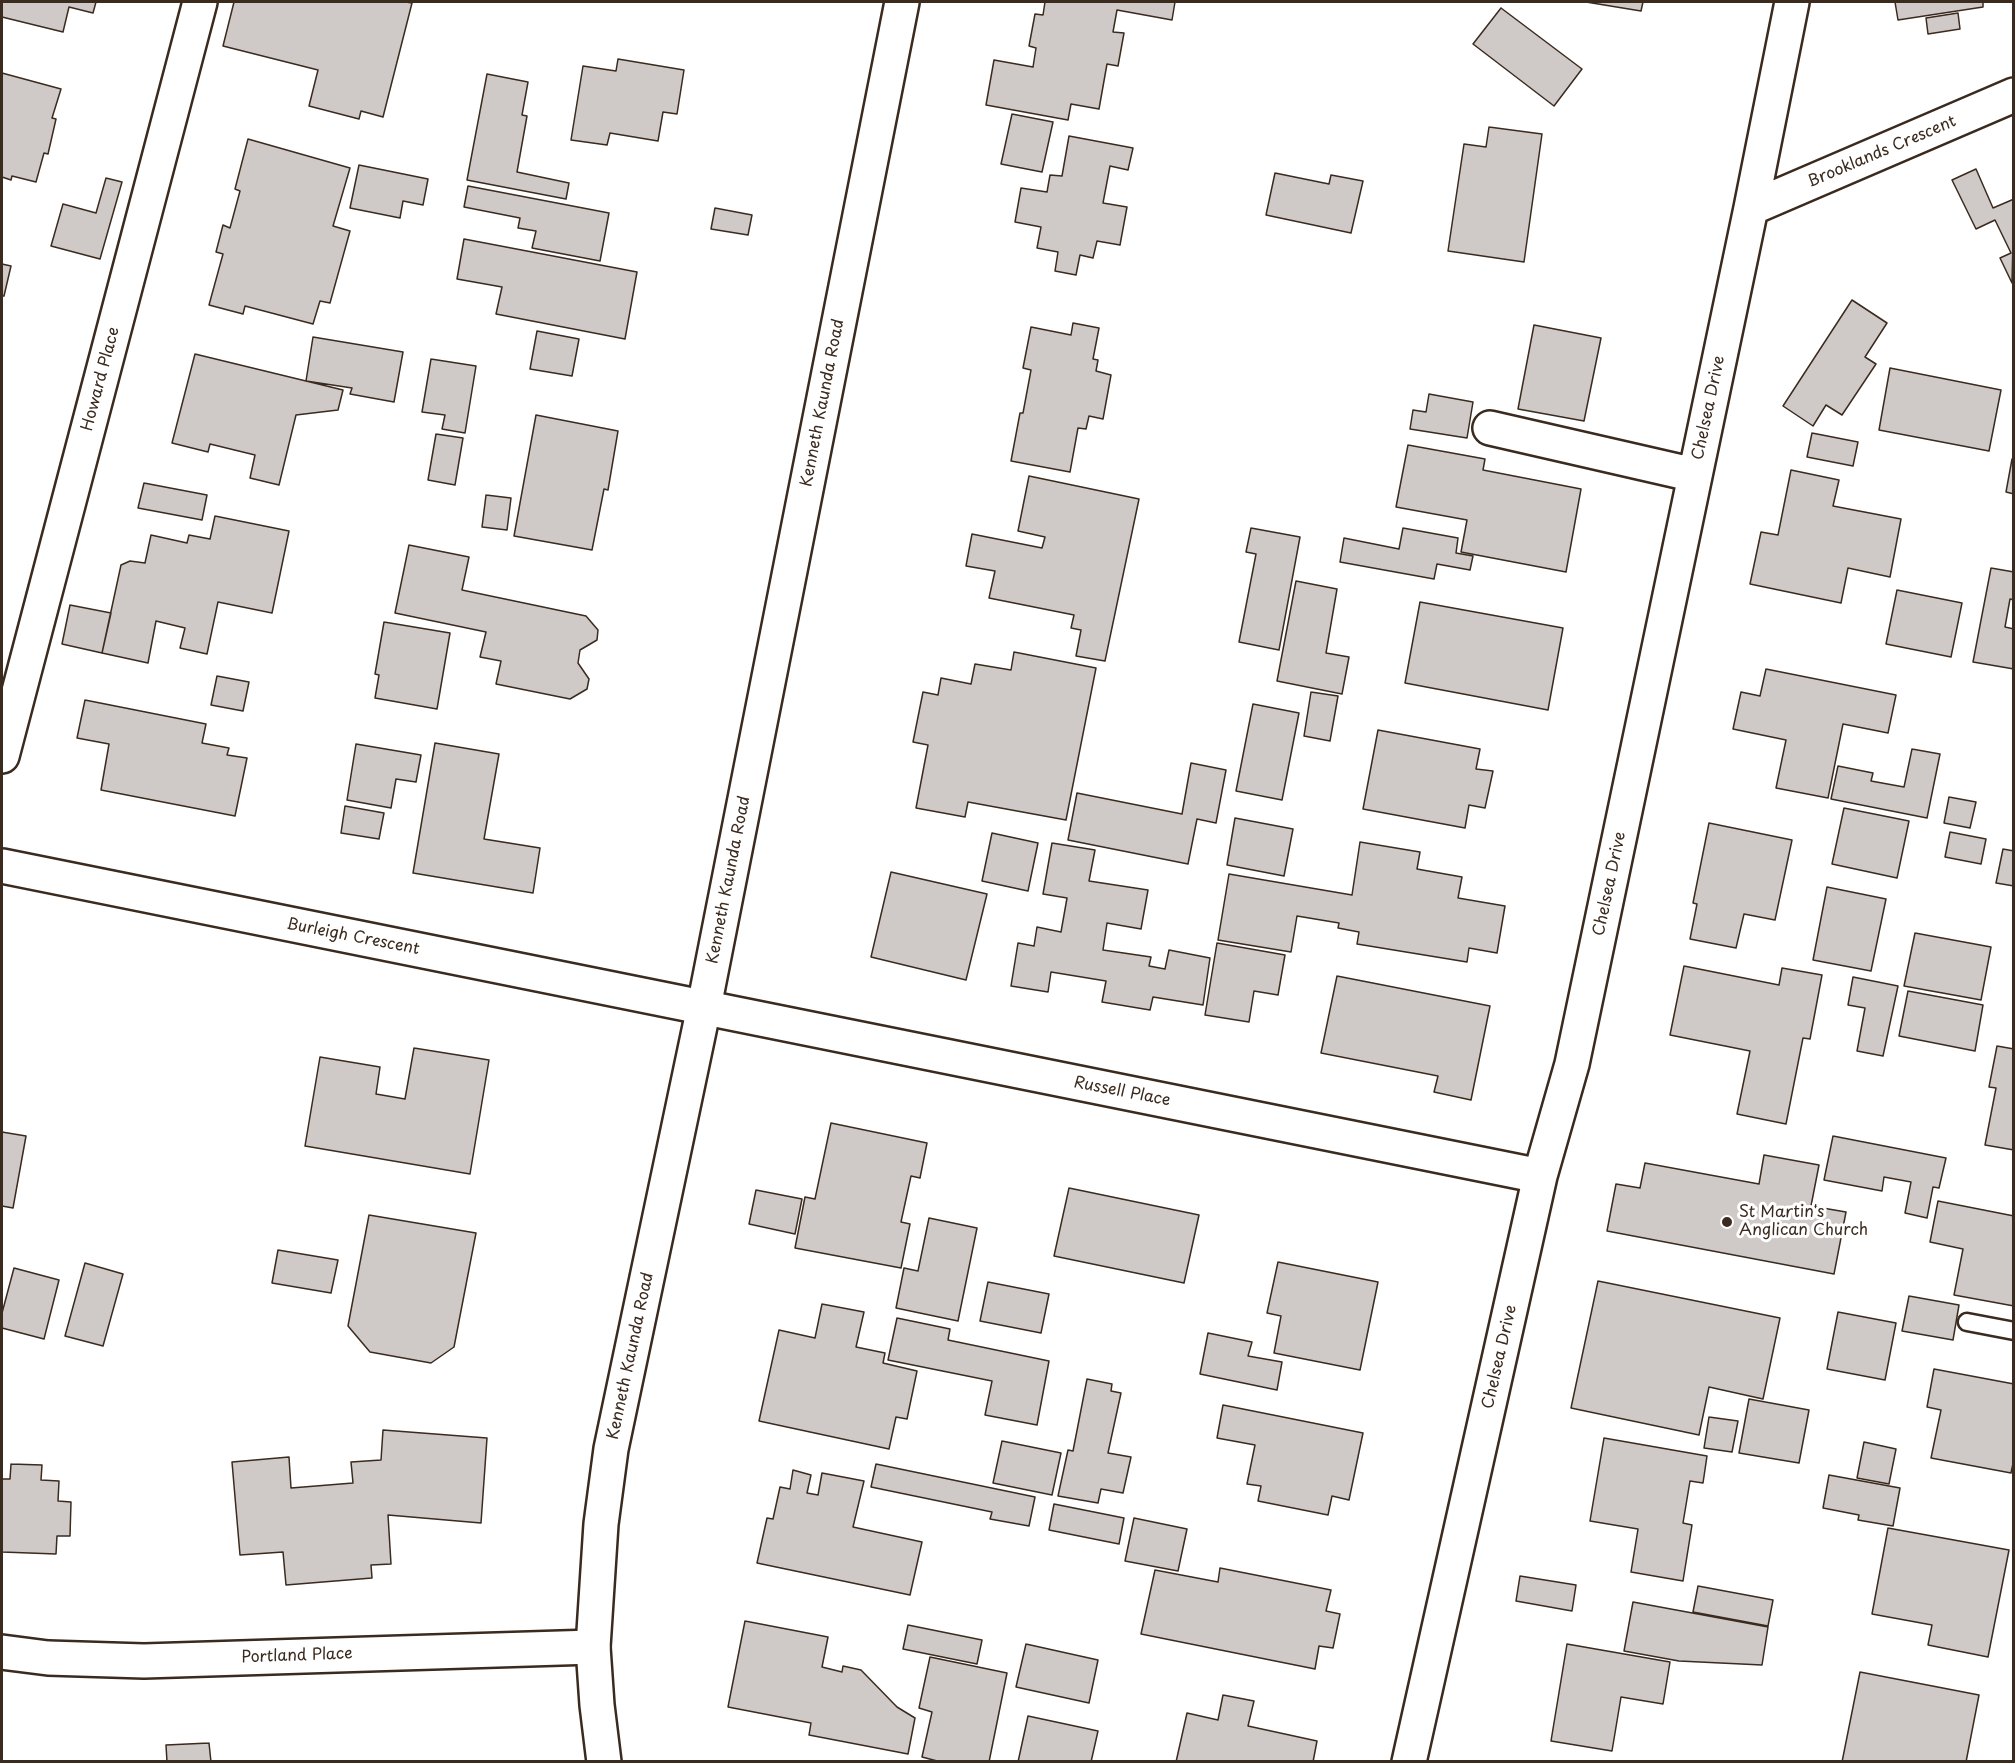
<!DOCTYPE html>
<html>
<head>
<meta charset="utf-8">
<style>
	body { margin:0 }
	#map { position:relative; width:2015px; height:1763px; overflow:hidden; background:#fff; font-family:"Playpen Sans",sans-serif }
	canvas { display:block }
	.frame { position:absolute; inset:0; border:3px solid #3b2a1e; pointer-events:none }
</style>
</head>
<body>
<div id="map">
<canvas width="2015" height="1763"></canvas>
<div class="frame"></div>
</div>
<script>
const context = document.querySelector('canvas').getContext('2d');
context.lineJoin = 'round';
function paint(path, color) { context.fillStyle = color; context.fill(path, 'evenodd'); }
const poly = rows => new Path2D(rows.map(r => 'M' + r).join(''));
function trace(path, color, width, dash) { context.strokeStyle = color; context.lineWidth = width; context.lineCap = dash ? 'butt' : 'round'; context.setLineDash(dash || []); context.stroke(path); }
function label(font, color, halo, rows, align = 'center') {
  context.font = font + ' "Playpen Sans",sans-serif'; context.lineWidth = 6; context.setLineDash([]); context.textBaseline = 'middle'; context.strokeStyle = halo; context.fillStyle = color; for (const [text, x, y, turn = 0] of rows) {
    context.save(); context.translate(x, y); context.rotate((+turn || 0) * Math.PI / 180); context.textAlign = isNaN(turn) ? turn : align; if (halo) context.strokeText(text, 0, 0); context.fillText(text, 0, 0); context.restore();
  }
}
const building = poly([
	[2,2,96,2,93,13,69,7,63,32,2,17,2,2],
	[234,2,406,2,412,3,383,117,361,111,359,119,309,106,318,70,223,46,234,2],
	[1045,2,1175,2,1172,20,1117,10,1113,32,1124,33,1118,66,1107,64,1099,109,1071,104,1068,120,986,105,994,60,1033,67,1036,48,1029,46,1035,14,1043,15,1045,2],
	[1586,2,1643,2,1641,11,1586,2],
	[1895,2,1983,2,1983,7,1898,20,1895,2],
	[1501,8,1582,69,1554,106,1473,44,1501,8],
	[1958,13,1960,29,1928,34,1926,18,1958,13],
	[618,59,684,70,677,114,663,112,658,141,610,133,607,145,571,140,583,66,616,71,618,59],
	[2,73,61,89,52,118,56,119,48,154,44,153,36,182,12,176,11,180,2,177,2,73],
	[487,74,528,82,522,115,527,116,517,172,569,183,566,199,467,180,487,74],
	[1012,114,1053,122,1042,172,1001,164,1012,114],
	[1489,127,1542,134,1524,262,1448,251,1464,144,1486,147,1489,127],
	[1069,136,1133,148,1128,170,1110,166,1103,203,1127,207,1120,245,1097,241,1093,258,1080,255,1076,275,1055,271,1058,252,1037,248,1041,227,1015,222,1021,188,1047,192,1050,175,1062,176,1069,136],
	[248,139,350,168,333,226,350,231,330,303,320,301,313,324,245,306,243,314,209,305,223,254,216,252,223,225,230,228,240,191,235,189,248,139],
	[359,165,428,179,423,205,403,201,400,218,350,208,359,165],
	[1976,169,1993,208,2014,199,2012,283,2000,258,2011,253,1995,220,1976,229,1952,180,1976,169],
	[1275,173,1329,184,1331,175,1363,181,1351,233,1266,215,1275,173],
	[106,178,122,182,100,259,51,246,63,204,96,213,106,178],
	[468,186,609,213,600,261,532,248,536,231,518,228,520,218,464,207,468,186],
	[715,208,752,215,748,235,711,229,715,208],
	[464,239,637,272,625,339,496,314,502,287,457,279,464,239],
	[2,264,11,266,4,296,2,296,2,264],
	[1852,300,1887,323,1865,357,1876,364,1842,415,1826,405,1813,426,1783,406,1852,300],
	[1073,323,1099,328,1093,359,1098,360,1096,371,1111,375,1103,419,1089,416,1086,429,1078,428,1070,472,1011,461,1020,413,1023,413,1031,370,1023,368,1031,327,1071,335,1073,323],
	[1534,325,1601,338,1584,421,1518,409,1534,325],
	[537,331,579,339,572,376,530,369,537,331],
	[313,337,403,352,394,402,350,394,352,388,306,381,313,337],
	[195,354,343,390,338,410,296,415,279,485,250,478,255,455,210,444,208,452,172,443,195,354],
	[431,359,476,366,465,433,442,429,445,415,422,412,431,359],
	[1890,368,2001,390,1989,451,1879,430,1890,368],
	[1429,394,1473,402,1467,438,1410,429,1413,410,1426,412,1429,394],
	[536,415,618,431,608,490,604,489,592,550,514,536,536,415],
	[1812,433,1858,442,1853,466,1807,457,1812,433],
	[436,434,463,438,455,485,428,480,436,434],
	[1408,445,1485,459,1483,470,1581,489,1566,572,1461,552,1467,520,1396,507,1408,445],
	[2012,459,2014,459,2014,494,2006,492,2012,459],
	[1791,470,1839,480,1833,506,1901,519,1890,577,1848,568,1841,603,1750,584,1761,532,1778,535,1791,470],
	[1029,476,1139,499,1105,661,1076,656,1081,630,1071,628,1074,615,989,598,995,571,966,566,972,534,1042,548,1045,537,1018,531,1029,476],
	[144,483,207,495,202,520,138,508,144,483],
	[486,495,511,498,507,530,482,527,486,495],
	[215,516,289,531,272,613,218,602,207,654,180,648,185,628,156,621,148,663,102,653,121,565,130,561,145,563,151,535,187,543,189,535,210,539,215,516],
	[1251,528,1300,537,1279,650,1239,642,1256,554,1246,552,1251,528],
	[1403,528,1458,538,1456,553,1473,556,1470,570,1437,564,1434,579,1340,562,1344,538,1399,549,1403,528],
	[409,545,469,557,462,590,586,616,598,630,597,640,580,650,578,663,589,679,587,689,570,699,496,684,501,661,480,657,486,632,395,613,409,545],
	[1991,568,2014,572,2014,600,2010,599,2005,627,2014,629,2014,669,1973,662,1991,568],
	[1296,581,1337,589,1326,653,1349,657,1342,694,1277,681,1296,581],
	[1897,590,1962,603,1951,657,1886,644,1897,590],
	[1420,602,1563,628,1548,710,1405,683,1420,602],
	[70,605,111,613,102,653,62,644,70,605],
	[384,622,450,633,437,709,375,698,379,675,375,674,384,622],
	[1014,652,1096,668,1066,820,968,802,965,817,916,808,928,745,913,742,923,692,938,695,941,678,971,684,975,664,1011,670,1014,652],
	[1766,669,1896,695,1888,733,1843,724,1828,798,1776,788,1786,740,1733,729,1741,692,1760,696,1766,669],
	[217,676,249,682,243,711,211,705,217,676],
	[1311,692,1338,696,1330,741,1304,736,1311,692],
	[85,700,206,724,202,743,229,748,227,755,247,758,235,816,101,790,109,744,77,738,85,700],
	[1253,704,1299,713,1282,800,1236,791,1253,704],
	[1378,730,1480,749,1476,769,1493,771,1485,808,1469,805,1465,828,1363,809,1378,730],
	[435,743,499,754,484,839,540,848,533,893,413,873,435,743],
	[356,744,421,755,416,782,396,779,391,808,347,800,356,744],
	[1912,749,1940,754,1927,818,1831,799,1838,766,1873,773,1871,781,1904,787,1912,749],
	[1191,763,1226,770,1216,823,1197,819,1188,864,1068,840,1077,793,1182,814,1191,763],
	[1949,797,1976,802,1970,828,1944,823,1949,797],
	[345,806,384,813,379,839,341,833,345,806],
	[1844,808,1909,821,1897,878,1832,864,1844,808],
	[1235,818,1293,829,1284,876,1227,865,1235,818],
	[1709,823,1792,840,1775,920,1744,914,1736,948,1690,939,1697,904,1693,903,1709,823],
	[1950,832,1986,839,1981,864,1945,857,1950,832],
	[992,833,1038,843,1028,891,982,881,992,833],
	[1360,842,1420,852,1417,869,1462,877,1458,898,1505,906,1497,953,1469,948,1467,962,1357,944,1359,932,1338,928,1339,923,1297,916,1291,952,1218,940,1229,874,1352,895,1360,842],
	[1052,843,1095,850,1089,881,1148,890,1141,929,1107,923,1103,950,1151,957,1149,966,1165,969,1169,950,1210,958,1203,1005,1153,997,1150,1010,1102,1002,1106,981,1051,972,1048,992,1011,986,1018,943,1034,946,1037,927,1061,932,1067,898,1043,894,1052,843],
	[2003,849,2014,851,2014,886,1996,883,2003,849],
	[891,872,987,894,966,980,871,957,891,872],
	[1827,887,1886,899,1871,971,1813,960,1827,887],
	[1915,933,1991,947,1981,1000,1904,986,1915,933],
	[1217,943,1285,955,1278,995,1254,991,1249,1022,1205,1015,1217,943],
	[1684,966,1779,985,1782,968,1822,975,1810,1039,1803,1038,1786,1124,1737,1114,1750,1051,1670,1035,1684,966],
	[1337,976,1490,1006,1471,1100,1434,1092,1438,1076,1321,1053,1337,976],
	[1853,977,1898,986,1883,1056,1857,1051,1865,1008,1848,1005,1853,977],
	[1908,991,1983,1005,1975,1051,1899,1036,1908,991],
	[1997,1046,2014,1049,2014,1150,1985,1145,1996,1088,1989,1087,1997,1046],
	[414,1048,489,1060,470,1174,305,1146,320,1057,380,1067,376,1094,405,1099,414,1048],
	[831,1123,927,1143,920,1178,911,1176,901,1222,910,1224,901,1268,795,1248,805,1197,815,1199,831,1123],
	[2,1132,26,1136,13,1208,2,1206,2,1132],
	[1833,1136,1946,1158,1939,1188,1933,1187,1927,1218,1905,1213,1911,1182,1884,1177,1882,1191,1824,1180,1833,1136],
	[1764,1155,1819,1165,1811,1206,1846,1212,1834,1274,1607,1231,1616,1184,1640,1188,1645,1163,1759,1184,1764,1155],
	[1069,1188,1199,1215,1184,1283,1054,1256,1069,1188],
	[756,1190,802,1199,795,1234,749,1224,756,1190],
	[1938,1201,2014,1216,2014,1306,1954,1295,1963,1249,1930,1242,1938,1201],
	[369,1215,476,1233,454,1347,431,1363,370,1352,348,1326,369,1215],
	[929,1218,977,1228,958,1321,896,1308,904,1268,918,1271,929,1218],
	[278,1250,338,1260,331,1293,272,1283,278,1250],
	[1278,1262,1378,1282,1360,1370,1274,1353,1281,1316,1267,1313,1278,1262],
	[85,1263,123,1274,103,1346,65,1336,85,1263],
	[14,1268,59,1280,44,1339,2,1328,2,1313,14,1268],
	[1598,1281,1780,1318,1763,1399,1709,1387,1699,1435,1571,1408,1598,1281],
	[988,1282,1049,1294,1041,1333,980,1321,988,1282],
	[1909,1296,1959,1305,1953,1340,1902,1331,1909,1296],
	[822,1304,864,1312,856,1347,885,1353,883,1363,917,1371,907,1419,896,1417,889,1449,759,1421,779,1330,815,1338,822,1304],
	[1838,1312,1896,1323,1885,1380,1827,1369,1838,1312],
	[897,1318,950,1329,948,1340,1049,1361,1037,1425,985,1415,992,1381,888,1360,897,1318],
	[1208,1333,1252,1342,1248,1356,1282,1362,1277,1390,1200,1374,1208,1333],
	[1934,1369,2014,1384,2014,1459,2011,1473,1931,1458,1941,1410,1927,1407,1934,1369],
	[1087,1379,1112,1384,1111,1391,1121,1393,1108,1453,1131,1457,1123,1493,1101,1489,1098,1503,1058,1496,1068,1450,1073,1451,1087,1379],
	[1749,1399,1809,1410,1799,1463,1739,1453,1749,1399],
	[1223,1405,1363,1433,1349,1500,1332,1496,1328,1515,1258,1501,1261,1486,1247,1484,1255,1445,1217,1438,1223,1405],
	[1709,1417,1738,1421,1732,1452,1704,1448,1709,1417],
	[383,1430,487,1438,481,1523,388,1515,391,1564,371,1565,372,1578,286,1585,283,1552,240,1555,232,1462,289,1457,291,1488,353,1483,351,1462,381,1460,383,1430],
	[1604,1438,1707,1456,1703,1483,1690,1481,1683,1523,1692,1525,1683,1581,1631,1572,1638,1529,1590,1521,1604,1438],
	[1002,1441,1061,1453,1052,1495,993,1483,1002,1441],
	[1864,1442,1896,1449,1889,1484,1857,1478,1864,1442],
	[11,1464,42,1465,41,1480,59,1481,58,1501,71,1502,70,1536,57,1536,56,1554,2,1552,2,1479,10,1479,11,1464],
	[876,1464,1035,1497,1029,1526,990,1519,992,1512,871,1487,876,1464],
	[793,1470,811,1475,807,1493,818,1495,822,1473,864,1481,853,1527,922,1542,910,1595,757,1563,767,1518,773,1519,780,1487,790,1489,793,1470],
	[1829,1475,1900,1488,1893,1526,1858,1520,1859,1515,1823,1508,1829,1475],
	[1054,1504,1124,1518,1119,1544,1049,1530,1054,1504],
	[1134,1518,1187,1529,1178,1571,1125,1561,1134,1518],
	[1888,1528,2009,1550,1988,1657,1928,1645,1932,1625,1872,1614,1888,1528],
	[1220,1568,1331,1590,1326,1611,1340,1614,1333,1648,1319,1646,1315,1669,1141,1634,1155,1570,1218,1582,1220,1568],
	[1520,1576,1576,1585,1572,1611,1516,1601,1520,1576],
	[1698,1586,1773,1600,1768,1626,1693,1612,1698,1586],
	[1633,1602,1768,1627,1762,1665,1679,1661,1624,1651,1633,1602],
	[745,1621,828,1637,822,1667,842,1672,843,1666,861,1670,897,1707,915,1718,908,1754,809,1735,811,1723,728,1707,745,1621],
	[908,1625,982,1640,977,1664,903,1649,908,1625],
	[1026,1644,1098,1660,1089,1703,1016,1687,1026,1644],
	[1567,1644,1670,1662,1663,1704,1621,1697,1612,1751,1551,1741,1567,1644],
	[930,1657,1007,1673,989,1762,941,1762,922,1757,932,1712,919,1708,930,1657],
	[1860,1672,1979,1695,1966,1762,1842,1762,1860,1672],
	[1223,1695,1254,1701,1248,1726,1317,1741,1313,1762,1176,1762,1187,1713,1218,1720,1223,1695],
	[1028,1716,1098,1731,1091,1762,1018,1762,1028,1716],
	[209,1743,211,1762,167,1762,166,1745,209,1743]
]);
paint(building, '#cfcac7');
trace(building, '#3b2a1e', 1.5);
const lane = poly([
	[1967,1322,2014,1331]
]);
const street = poly([
	[1751,208,2014,95],
	[1490,428,1695,475],
	[2,756,200,2],
	[2,866,1540,1176],
	[2,1652,48,1658,144,1661,593,1647],
	[1409,1762,1540,1176,1572,1064,1751,208,1792,2]
]);
const secondary = poly([
	[604,1762,597,1705,593,1647,601,1524,611,1449,704,1007,902,2]
]);
trace(lane, '#3b2a1e', 21);
trace(street, '#3b2a1e', 38);
trace(secondary, '#3b2a1e', 38);
trace(lane, '#fff', 16);
trace(street, '#fff', 33);
trace(secondary, '#fff', 33);
for (const [x, y, r, color] of [
	[1727,1222,6,"#3b2a1e"]
]) { const dot = new Path2D(); dot.arc(x, y, r, 0, 2 * Math.PI); context.fillStyle = color; context.fill(dot); trace(dot, '#fff', 2); }
label('16px', '#3b2a1e', '#fff', [
	["Brooklands Crescent",1882,152,-23],
	["Howard Place",101,379,-75],
	["Kenneth Kaunda Road",823,403,-79],
	["Chelsea Drive",1709,408,-78],
	["Kenneth Kaunda Road",729,880,-79],
	["Chelsea Drive",1610,884,-78],
	["Burleigh Crescent",353,937,11],
	["Russell Place",1122,1092,11],
	["Kenneth Kaunda Road",631,1356,-78],
	["Chelsea Drive",1500,1357,-77],
	["Portland Place",297,1656,-2]
]);
label('16px', '#3b2a1e', '#fff', [
	["St Martin's",1739,1213],
	["Anglican Church",1739,1231]
], 'left');
</script>
</body>
</html>
